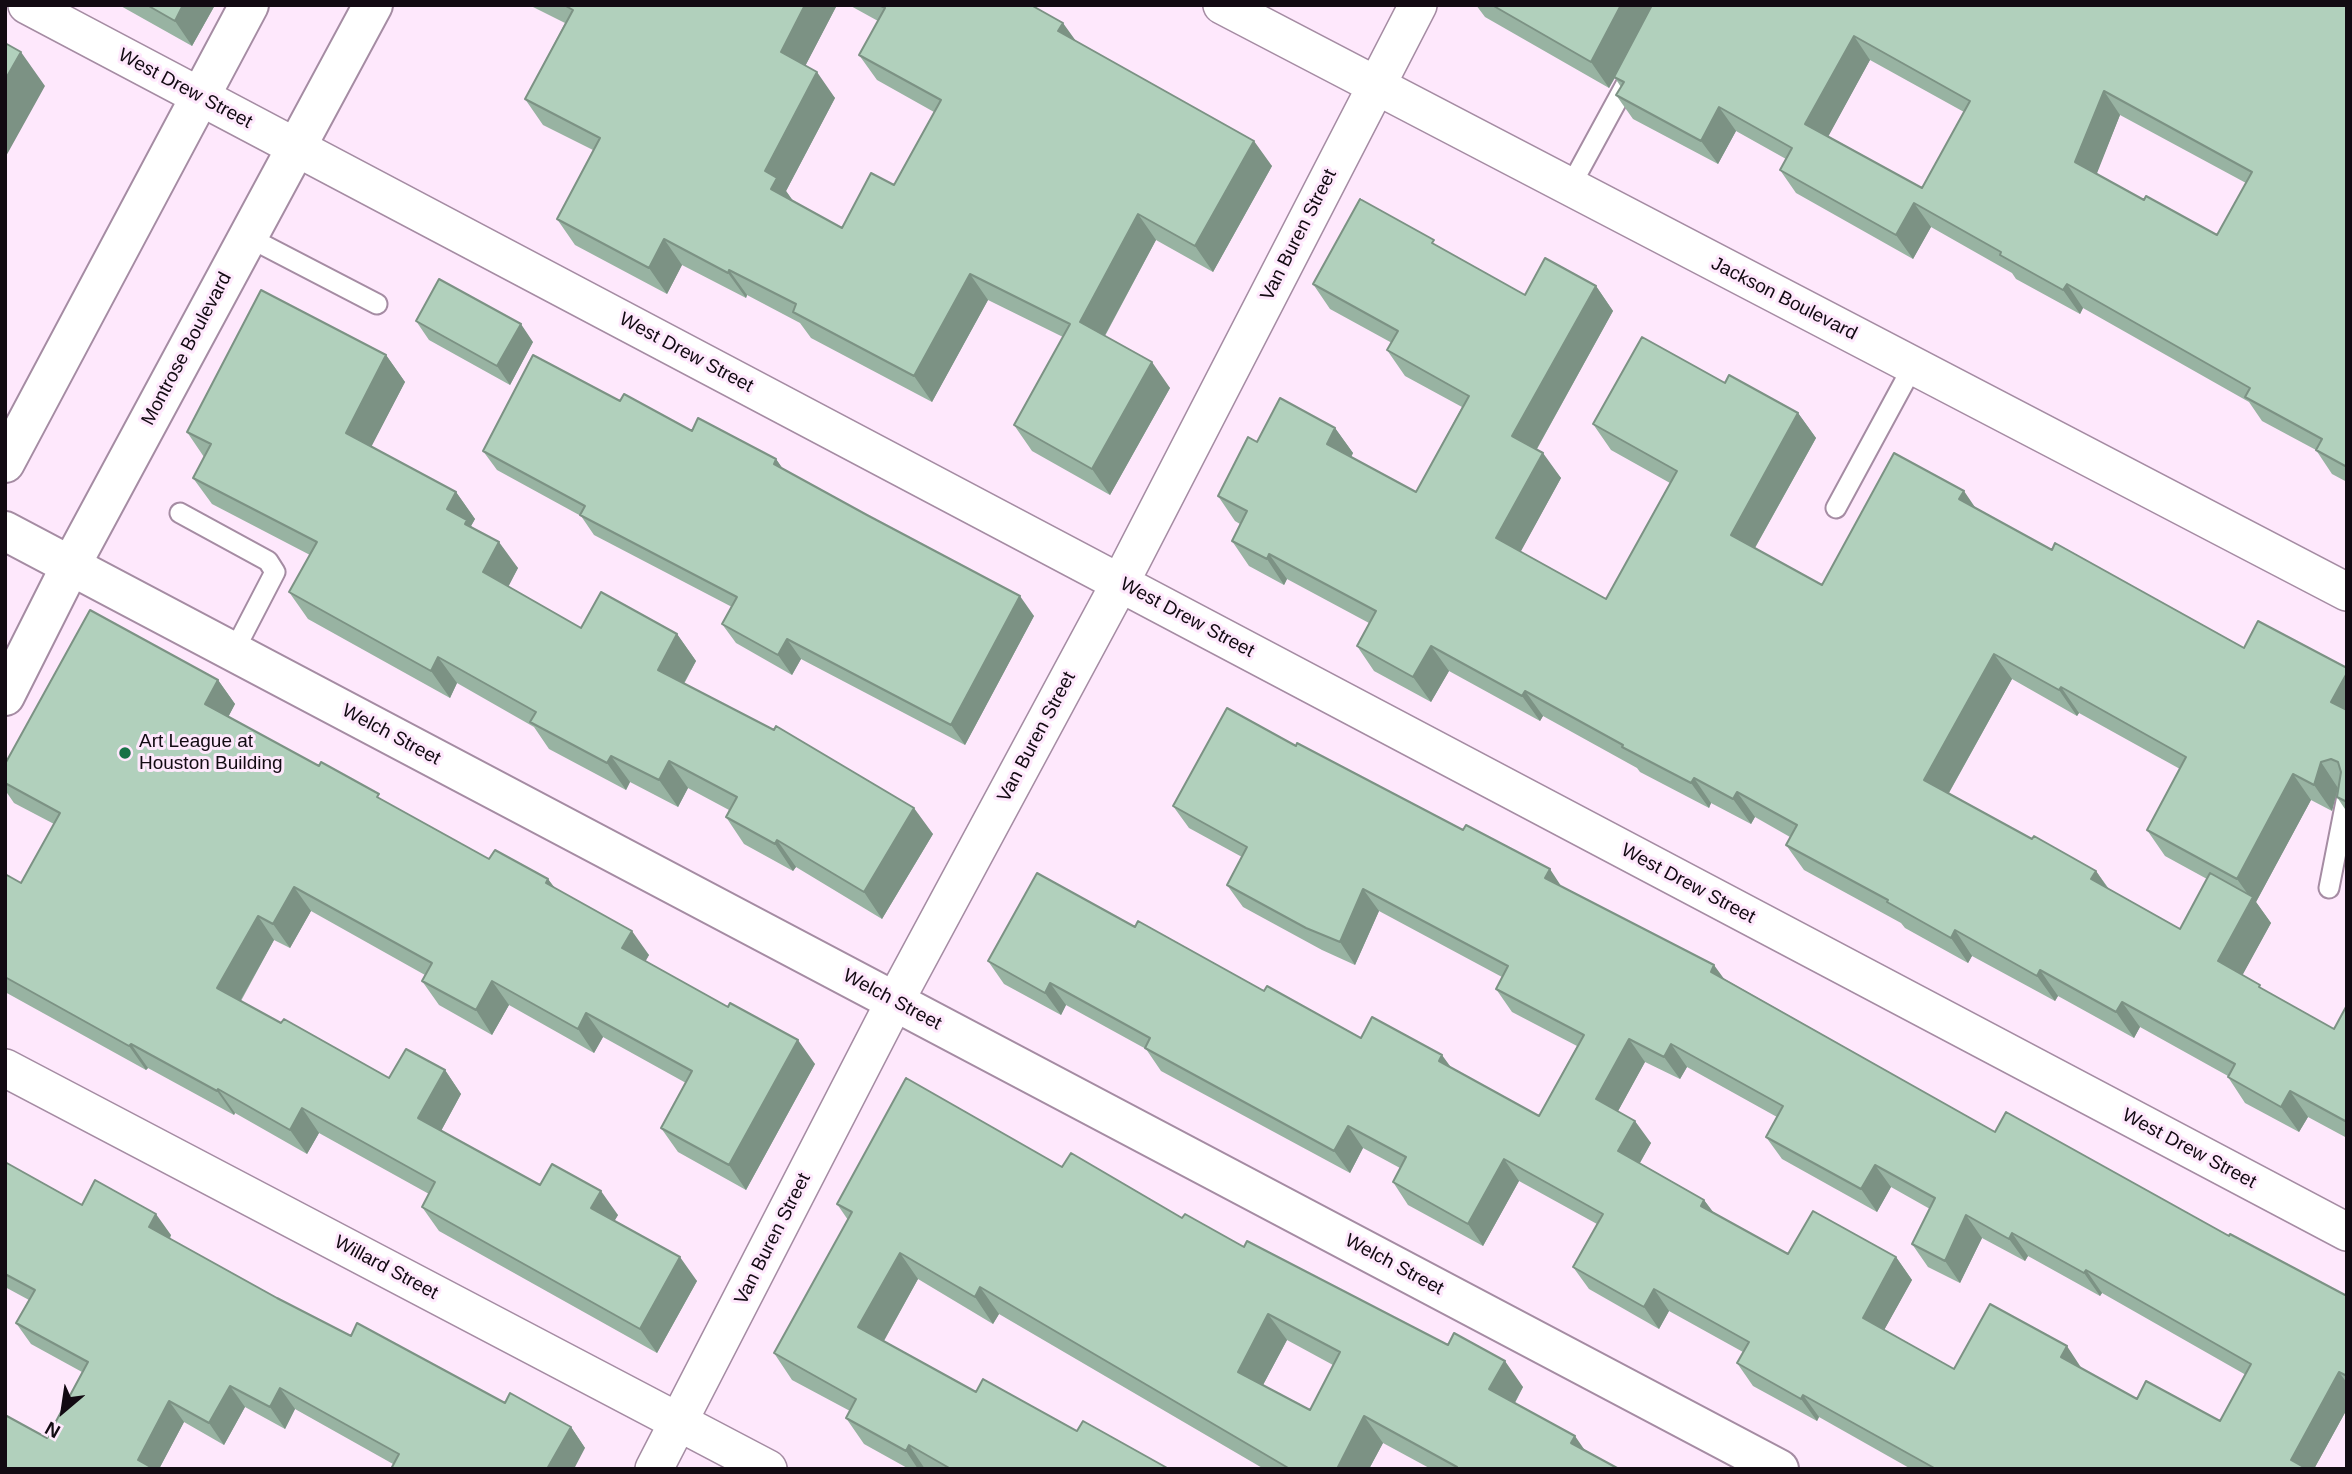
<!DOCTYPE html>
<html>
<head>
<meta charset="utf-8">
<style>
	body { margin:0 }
	#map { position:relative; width:2352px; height:1474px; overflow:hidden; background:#fee8fc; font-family:Helvetica,sans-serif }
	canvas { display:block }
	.frame { position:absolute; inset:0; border:7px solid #120a12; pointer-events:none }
	.north { position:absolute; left:28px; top:1376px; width:70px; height:70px; -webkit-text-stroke:5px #fee8fc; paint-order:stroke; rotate:209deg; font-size:19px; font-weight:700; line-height:28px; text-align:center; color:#120a12 }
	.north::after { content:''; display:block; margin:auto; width:24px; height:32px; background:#120a12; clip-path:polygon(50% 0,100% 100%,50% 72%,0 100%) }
</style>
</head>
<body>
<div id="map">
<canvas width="2352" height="1474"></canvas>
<div class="frame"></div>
<div class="north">N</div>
</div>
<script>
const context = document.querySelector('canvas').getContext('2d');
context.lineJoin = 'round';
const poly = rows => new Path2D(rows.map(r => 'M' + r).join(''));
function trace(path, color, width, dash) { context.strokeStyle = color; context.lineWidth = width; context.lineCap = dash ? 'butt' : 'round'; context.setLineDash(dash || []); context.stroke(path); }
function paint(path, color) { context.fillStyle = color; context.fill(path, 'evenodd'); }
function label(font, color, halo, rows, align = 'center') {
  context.font = font + ' Helvetica,sans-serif'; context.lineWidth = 6; context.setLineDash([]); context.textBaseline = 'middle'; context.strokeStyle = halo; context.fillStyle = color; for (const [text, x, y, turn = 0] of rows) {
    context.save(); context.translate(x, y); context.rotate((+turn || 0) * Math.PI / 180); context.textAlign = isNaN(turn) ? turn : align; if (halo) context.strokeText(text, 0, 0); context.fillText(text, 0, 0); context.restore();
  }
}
const service = poly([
	[1570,187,1631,75],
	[248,237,377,304],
	[1836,508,1913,366],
	[180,513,268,561,275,572,234,651],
	[2329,888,2347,796]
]);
const minor = poly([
	[27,5,2347,1232],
	[1222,5,2347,592],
	[5,1068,768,1469],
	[654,1469,895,1001,1120,583,1418,5]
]);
const tertiary = poly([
	[5,531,1779,1469]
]);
const secondary = poly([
	[5,463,249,5],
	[5,696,71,565,373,5]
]);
trace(service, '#a58ca3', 23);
trace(minor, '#a58ca3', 40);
trace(tertiary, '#a58ca3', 42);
trace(secondary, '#a58ca3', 42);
trace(service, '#fff', 19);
trace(minor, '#fff', 37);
trace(tertiary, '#fff', 38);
trace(secondary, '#fff', 38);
paint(poly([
	[119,5,215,5,192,46],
	[529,5,837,5,805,66,835,98,786,191,794,202,842,228,894,185,934,112,877,80,859,55,878,21,849,5,1031,5,1076,41,1272,166,1213,272,1156,240,1105,336,1170,388,1110,495,1032,451,1014,425,1063,337,988,300,932,402,811,338,800,323,747,295,746,298,682,265,667,294,575,245,557,219,593,150,543,125,525,99,565,23],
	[1476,5,2347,5,2347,482,2332,474,2316,450,2262,421,2249,402,2083,308,2080,314,2016,279,2012,273,1931,227,1913,259,1796,193,1780,170,1786,159,1736,131,1718,164,1633,119,1616,95,1621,87,1615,78,1609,88,1485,17],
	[1870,60,1964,112,1922,188,1828,136],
	[2120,115,2246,183,2217,235,2144,200,2096,174],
	[1438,247,1525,295,1596,286,1613,311,1537,449,1561,478,1520,552,1606,599,1670,483,1611,450,1593,424,1725,383,1798,413,1816,438,1755,548,1822,585,1976,508,2052,550,2244,648,2347,668,2347,812,2337,797,2338,787,2332,811,2311,800,2256,902,2271,923,2242,975,2264,990,2334,1029,2347,1005,2347,1138,2308,1117,2299,1132,2245,1103,2228,1077,2228,1076,2140,1027,2134,1038,2058,996,2055,1001,1972,956,1968,963,1905,928,1901,923,1804,870,1786,845,1790,837,1755,817,1751,824,1711,803,1709,808,1640,772,1637,768,1543,716,1540,721,1449,671,1431,702,1374,671,1357,646,1369,623,1287,579,1284,585,1249,566,1232,541,1240,524,1235,521,1218,496,1257,442,1335,428,1353,453,1351,457,1416,492,1462,407,1405,376,1387,350,1392,343,1330,309,1313,284],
	[2012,679,2077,716,2079,713,2180,769,2147,830,2165,856,2207,879,2180,929,2109,889,2096,871,2032,839,1949,793],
	[416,321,533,342,510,385,429,340],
	[386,355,405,382,371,446,456,492,475,519,471,526,473,528,518,568,508,586,581,628,677,634,696,661,684,684,933,834,882,919,796,867,793,871,744,844,726,817,729,810,688,788,678,807,630,782,626,790,549,749,534,727,457,683,450,698,308,619,289,592,310,555,212,504,193,478,204,457,187,432],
	[620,401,692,431,776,459,782,468,1034,616,965,745,801,659,792,675,736,643,722,624,732,607,594,535,581,516,497,470,483,451],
	[218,680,235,704,228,717,489,859,548,879,555,888,649,955,645,961,815,1064,746,1190,678,1152,661,1128,686,1083,603,1037,594,1053,509,1005,492,1035,439,1005,422,981,425,975,311,911,290,948,274,940,241,1001,281,1023,389,1078,445,1070,461,1094,441,1131,540,1185,618,1215,614,1221,697,1281,657,1353,439,1231,422,1207,429,1194,319,1133,307,1154,235,1113,234,1115,148,1068,146,1070,5,992,5,874,21,883,54,824,14,803,5,790,5,764],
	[1296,746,1562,887,1995,1132,2229,1236,2347,1296,2347,1409,2314,1469,1911,1469,1819,1417,1817,1421,1753,1386,1737,1363,1743,1352,1669,1311,1659,1329,1589,1289,1573,1267,1597,1224,1519,1181,1483,1246,1408,1205,1393,1182,1400,1168,1363,1148,1350,1173,1161,1071,1146,1049,1066,1005,1061,1015,1004,984,988,961,1135,927,1361,1038,1450,1067,1539,1116,1577,1046,1512,1012,1496,989,1502,977,1379,911,1355,965,1322,950,1243,907,1227,885,1242,857,1189,828,1173,806],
	[1645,1062,1680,1079,1687,1067,1777,1117,1766,1137,1782,1159,1877,1212,1891,1187,1930,1209,1912,1244,1928,1267,1960,1283,1982,1238,2025,1261,2028,1256,2100,1296,2102,1293,2246,1375,2220,1421,2137,1399,2082,1369,1954,1369,1884,1330,1912,1280,1896,1257,1788,1254,1714,1213,1704,1200,1640,1163,1651,1143,1618,1111],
	[5,1162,82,1205,171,1235,170,1239,277,1298,351,1336,505,1403,571,1427,585,1448,393,1464,295,1409,285,1429,245,1407,224,1445,184,1422,159,1469,5,1469,47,1438,82,1372,31,1344,16,1323,29,1300,5,1287],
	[1062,1167,1182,1218,1244,1247,1523,1387,1515,1403,1585,1450,1619,1469,1431,1469,1383,1443,1369,1469,1264,1469,999,1314,993,1324,918,1279,884,1341,976,1392,1077,1431,1169,1469,909,1469,864,1444,846,1418,850,1411,792,1380,774,1353,848,1220,837,1204],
	[1287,1340,1333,1365,1310,1410,1263,1385]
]), '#98b3a2');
paint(poly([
	[183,5,215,5,192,46,175,21],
	[805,5,837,5,799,78,781,52],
	[1621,5,1654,5,1609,88,1591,62],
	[1063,23,1081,48,1058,31],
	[1854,36,1870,60,1822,148,1805,124],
	[21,52,45,86,5,158,5,80],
	[817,72,835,98,786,191,795,204,771,189,765,171],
	[2104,91,2120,115,2092,186,2075,162],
	[1719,107,1736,131,1718,164,1701,141],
	[1254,141,1272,166,1213,272,1195,246],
	[1914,203,1931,227,1913,259,1896,235],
	[1138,214,1156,240,1098,348,1080,322],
	[664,239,682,265,667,294,649,268],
	[729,270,747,295,746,298,728,273],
	[970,274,988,300,932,402,914,376],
	[2067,284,2083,308,2080,314,2063,290],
	[1596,286,1613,311,1530,461,1512,436],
	[521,324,533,342,510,385,497,366],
	[386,355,405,382,365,459,346,433],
	[1152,362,1170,388,1110,495,1092,469],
	[1798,413,1816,438,1748,560,1731,535],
	[1335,428,1353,453,1345,469,1327,444],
	[1543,453,1561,478,1514,564,1496,538],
	[776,459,790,479,774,464],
	[1964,491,1981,516,1959,499],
	[456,492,475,519,471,526,486,547,447,509],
	[499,542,518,568,502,599,483,572],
	[1269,554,1287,579,1284,585,1267,559],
	[1020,596,1034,616,965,745,951,725],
	[677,634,696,661,676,697,658,670],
	[787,639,801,659,792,675,778,655],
	[1431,646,1449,671,1431,702,1413,677],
	[1994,654,2012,679,1942,805,1924,780],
	[438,657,457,683,450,698,431,671],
	[2347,673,2347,724,2331,702],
	[218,680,235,704,222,729,205,704],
	[2061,687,2079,713,2077,716,2059,690],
	[1525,691,1543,716,1540,721,1522,696],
	[611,756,630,782,626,790,607,763],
	[669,761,688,788,678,807,659,780],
	[2321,762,2338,788,2332,811,2314,785],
	[2293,774,2311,800,2256,902,2271,923,2236,987,2218,961,2252,900,2237,879],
	[1694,778,1711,803,1709,808,1691,783],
	[1737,792,1755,817,1751,824,1733,799],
	[914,808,933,834,882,919,864,892],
	[777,840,796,867,793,871,775,844],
	[1550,869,1565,892,1545,878],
	[2096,871,2113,896,2091,879],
	[548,879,565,903,546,883],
	[294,887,311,911,290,948,273,924],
	[1363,889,1379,911,1355,965,1340,942],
	[258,916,274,940,234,1012,217,988],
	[1955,930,1972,956,1968,963,1951,938],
	[632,931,649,955,639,973,622,948],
	[1714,965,1730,987,1711,972],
	[2040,970,2058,996,2055,1001,2037,976],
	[492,981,509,1005,492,1035,476,1010],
	[1050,983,1066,1005,1061,1015,1045,993],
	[2122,1002,2140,1027,2134,1038,2116,1012],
	[586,1013,603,1037,594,1053,578,1029],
	[1629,1039,1645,1062,1612,1122,1596,1099],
	[798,1040,815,1064,746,1190,729,1165],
	[131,1044,148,1068,146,1070,129,1046],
	[1671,1044,1687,1067,1680,1079,1664,1057],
	[1442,1055,1458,1077,1439,1061],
	[445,1070,461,1094,435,1142,418,1118],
	[218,1089,235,1113,234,1115,217,1091],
	[2290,1091,2308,1117,2299,1132,2281,1107],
	[302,1108,319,1133,307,1154,290,1130],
	[1635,1121,1651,1143,1634,1173,1618,1151],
	[1348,1126,1363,1148,1350,1173,1334,1151],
	[1504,1159,1519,1181,1483,1246,1468,1224],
	[1875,1165,1891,1187,1877,1212,1861,1189],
	[601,1191,618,1215,608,1232,591,1208],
	[1704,1200,1720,1222,1701,1206],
	[156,1214,171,1235,164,1248,149,1227],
	[1966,1215,1982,1238,1960,1283,1945,1261],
	[2012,1233,2028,1256,2025,1261,2009,1239],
	[900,1253,918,1279,877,1353,858,1327],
	[680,1257,697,1281,657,1353,640,1329],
	[1896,1257,1912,1280,1878,1341,1863,1318],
	[2086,1270,2102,1293,2100,1296,2084,1273],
	[980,1287,999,1314,993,1324,975,1297],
	[1654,1289,1669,1311,1659,1329,1644,1307],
	[1268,1314,1287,1340,1256,1398,1238,1372],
	[2067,1346,2082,1369,2061,1357],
	[1505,1361,1523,1387,1508,1415,1489,1389],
	[2339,1372,2347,1383,2347,1409,2314,1469,2297,1469,2291,1460],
	[230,1386,245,1407,224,1445,209,1423],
	[280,1388,295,1409,285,1429,270,1407],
	[1803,1395,1819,1417,1817,1421,1801,1399],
	[169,1401,184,1422,159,1469,144,1469,138,1460],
	[1364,1416,1383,1443,1369,1469,1337,1469],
	[571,1427,585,1448,574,1469,547,1469],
	[1575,1436,1593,1462,1571,1443],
	[909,1445,925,1469,918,1469,906,1451]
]), '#7c9284');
const building = poly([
	[147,5,183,5,175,21,147,5],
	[564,5,805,5,781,52,817,72,765,171,777,178,771,189,842,228,871,173,894,185,941,100,859,55,885,8,879,5,1031,5,1063,23,1058,31,1254,141,1195,246,1138,214,1080,322,1152,362,1092,469,1014,425,1070,324,970,274,914,376,793,312,796,304,729,270,728,273,664,239,649,268,557,219,600,138,525,99,573,10,564,5],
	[1492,5,1621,5,1591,62,1492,5],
	[1652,5,2347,5,2347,467,2316,450,2322,439,2245,397,2250,388,2067,284,2063,290,2000,255,2001,252,1914,203,1896,235,1780,170,1792,148,1719,107,1701,141,1616,95,1624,82,1614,77,1652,5],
	[1854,36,1970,101,1922,188,1805,124,1854,36],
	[2104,91,2252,172,2217,235,2146,196,2144,200,2075,162,2104,91],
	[5,43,21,52,5,80,5,43],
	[1360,199,1434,240,1432,243,1525,295,1545,258,1596,286,1512,436,1543,453,1496,538,1606,599,1677,471,1593,424,1642,337,1725,383,1729,375,1798,413,1731,535,1822,585,1894,453,1964,491,1959,499,2052,550,2055,543,2244,648,2258,621,2347,668,2347,673,2331,702,2347,710,2347,802,2337,797,2341,772,2338,762,2331,759,2321,762,2314,785,2293,774,2237,879,2147,830,2186,757,2061,687,2059,690,1994,654,1924,780,2032,839,2034,836,2096,871,2091,879,2180,929,2210,873,2253,897,2218,961,2260,985,2259,987,2334,1029,2347,1005,2347,1122,2290,1091,2281,1107,2228,1077,2235,1064,2122,1002,2116,1012,2040,970,2037,976,1955,930,1951,938,1887,902,1888,900,1786,845,1797,825,1737,792,1733,799,1694,778,1691,783,1622,747,1623,745,1525,691,1522,696,1431,646,1413,677,1357,646,1376,611,1269,554,1267,559,1232,541,1247,511,1218,496,1248,437,1257,442,1280,398,1335,428,1327,444,1416,492,1469,396,1387,350,1398,331,1313,284,1360,199],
	[439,279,521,324,497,366,416,321,439,279],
	[261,290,386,355,346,433,456,492,447,509,467,520,465,524,499,542,483,572,581,628,601,592,677,634,658,670,774,730,776,726,914,808,864,892,777,840,775,844,726,817,737,797,669,761,659,780,611,756,607,763,530,722,536,712,438,657,431,671,289,592,317,542,193,478,211,444,187,432,261,290],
	[533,355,620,401,624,394,692,431,698,418,776,459,774,464,867,515,1020,596,951,725,787,639,778,655,722,624,737,597,580,515,585,506,483,451,533,355],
	[90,610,218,680,205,704,319,766,321,762,379,794,377,797,489,859,495,850,548,879,546,883,632,931,622,948,728,1007,730,1003,798,1040,729,1165,661,1128,692,1071,586,1013,578,1029,492,981,476,1010,422,981,432,963,294,887,273,924,258,916,217,988,281,1023,284,1019,389,1078,406,1049,445,1070,418,1118,540,1185,552,1164,601,1191,591,1208,680,1257,640,1329,422,1207,435,1182,302,1108,290,1130,218,1089,217,1091,131,1044,129,1046,5,977,5,874,21,883,60,813,5,783,5,764,90,610],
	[1227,708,1296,746,1297,743,1463,830,1466,825,1550,869,1545,878,1714,965,1711,972,1995,1132,2006,1112,2229,1236,2230,1234,2347,1296,2347,1376,2339,1372,2291,1460,2307,1469,1936,1469,1803,1395,1801,1399,1737,1363,1749,1342,1654,1289,1644,1307,1573,1267,1603,1214,1504,1159,1468,1224,1393,1182,1406,1157,1348,1126,1334,1151,1145,1048,1150,1038,1050,983,1045,993,988,961,1037,873,1135,927,1138,921,1264,991,1267,986,1361,1038,1372,1017,1442,1055,1439,1061,1539,1116,1584,1035,1496,989,1508,966,1363,889,1340,942,1306,928,1227,885,1247,847,1173,806,1227,708],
	[1629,1039,1664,1057,1671,1044,1783,1106,1766,1137,1861,1189,1875,1165,1935,1198,1912,1244,1945,1261,1966,1215,2009,1239,2012,1233,2084,1273,2086,1270,2251,1364,2220,1421,2146,1381,2137,1399,2061,1357,2067,1346,1990,1304,1954,1369,1863,1318,1896,1257,1813,1211,1788,1254,1701,1206,1704,1200,1618,1151,1635,1121,1596,1099,1629,1039],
	[906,1078,1062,1167,1071,1153,1182,1218,1185,1214,1244,1247,1247,1241,1448,1345,1454,1333,1505,1361,1489,1389,1575,1436,1571,1443,1619,1469,1456,1469,1457,1467,1364,1416,1337,1469,1290,1469,980,1287,975,1297,900,1253,858,1327,976,1392,983,1379,1077,1431,1083,1421,1169,1469,951,1469,909,1445,906,1451,846,1418,856,1399,774,1353,852,1212,837,1204,906,1078],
	[1268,1314,1340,1352,1310,1410,1238,1372,1268,1314],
	[5,1162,82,1205,95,1180,156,1214,149,1227,277,1298,351,1336,357,1323,505,1403,510,1393,571,1427,547,1469,391,1469,399,1454,280,1388,270,1407,230,1386,209,1423,169,1401,138,1460,154,1469,5,1469,5,1415,47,1438,88,1362,16,1323,35,1290,5,1274,5,1162]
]);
paint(building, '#b1d0bc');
trace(building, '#7c9284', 2);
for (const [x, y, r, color] of [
	[125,753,7,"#177247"]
]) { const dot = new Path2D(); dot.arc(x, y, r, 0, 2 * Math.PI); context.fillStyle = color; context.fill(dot); trace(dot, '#fee8fc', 2.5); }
label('19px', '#120a12', '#fee8fc', [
	["West Drew Street",185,89,28],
	["Van Buren Street",1299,235,-63],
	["Jackson Boulevard",1784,299,27],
	["Montrose Boulevard",187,349,-62],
	["West Drew Street",686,353,28],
	["West Drew Street",1187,618,28],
	["Welch Street",391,735,28],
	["Van Buren Street",1037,737,-62],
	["West Drew Street",1688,884,28],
	["Welch Street",892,1000,28],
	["West Drew Street",2189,1149,28],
	["Van Buren Street",773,1239,-63],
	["Welch Street",1394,1265,28],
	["Willard Street",386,1268,28]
]);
label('19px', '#120a12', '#fee8fc', [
	["Art League at",139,742],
	["Houston Building",139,764]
], 'left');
</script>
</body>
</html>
